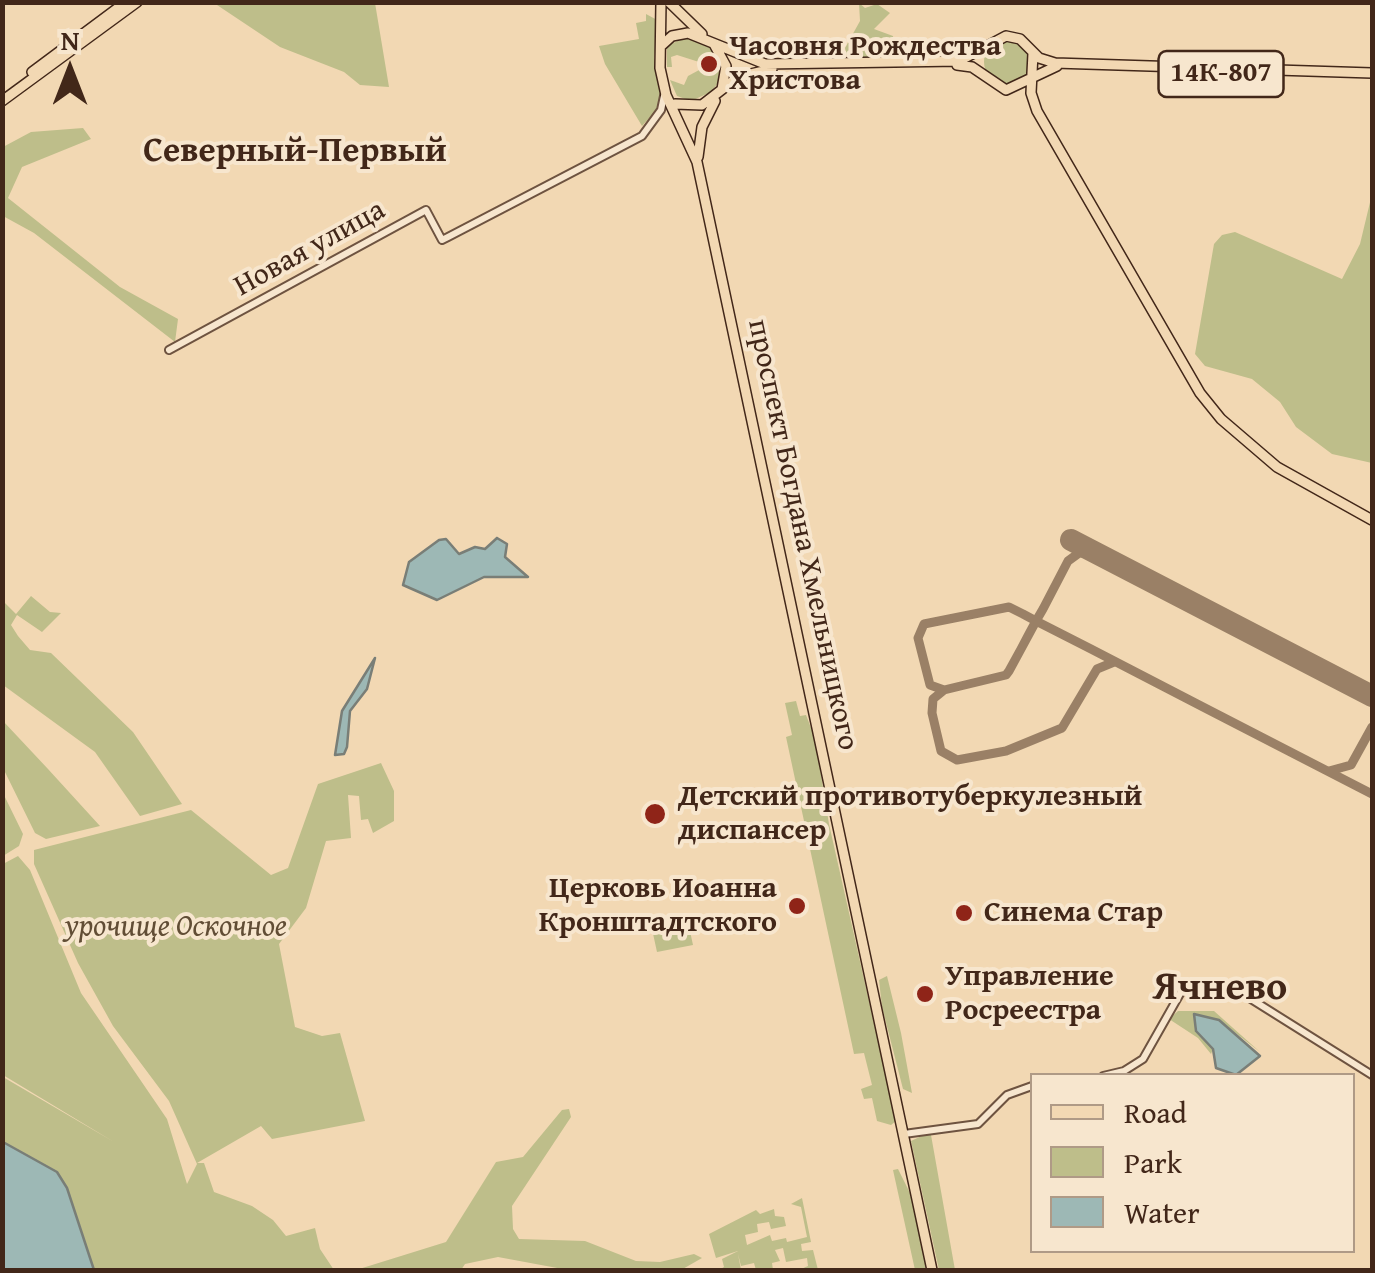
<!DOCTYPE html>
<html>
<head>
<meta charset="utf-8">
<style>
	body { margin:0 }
	#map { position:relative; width:1375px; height:1273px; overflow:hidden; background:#f2d8b3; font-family:"Gentium Book Plus",serif }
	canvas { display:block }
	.frame { position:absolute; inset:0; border:5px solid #422719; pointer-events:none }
	.legend { position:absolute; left:1030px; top:1073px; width:325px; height:180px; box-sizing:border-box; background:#f7e6ce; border:2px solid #af9a86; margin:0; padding:12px 18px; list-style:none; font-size:30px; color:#422719 }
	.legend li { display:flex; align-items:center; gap:20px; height:50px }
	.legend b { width:50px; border:2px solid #af9a86 }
	.north { position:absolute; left:20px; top:20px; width:100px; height:100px; -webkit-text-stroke:8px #f7e6ce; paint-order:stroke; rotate:0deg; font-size:28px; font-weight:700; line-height:40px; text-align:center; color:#422719 }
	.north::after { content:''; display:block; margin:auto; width:35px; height:45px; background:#422719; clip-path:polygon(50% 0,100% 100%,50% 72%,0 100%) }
</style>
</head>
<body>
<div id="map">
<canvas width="1375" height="1273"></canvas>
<div class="frame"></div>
<ul class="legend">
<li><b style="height:12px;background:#f2d8b3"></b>Road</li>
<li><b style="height:28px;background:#bebe8a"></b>Park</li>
<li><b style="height:28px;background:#9db8b5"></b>Water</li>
</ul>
<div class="north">N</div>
</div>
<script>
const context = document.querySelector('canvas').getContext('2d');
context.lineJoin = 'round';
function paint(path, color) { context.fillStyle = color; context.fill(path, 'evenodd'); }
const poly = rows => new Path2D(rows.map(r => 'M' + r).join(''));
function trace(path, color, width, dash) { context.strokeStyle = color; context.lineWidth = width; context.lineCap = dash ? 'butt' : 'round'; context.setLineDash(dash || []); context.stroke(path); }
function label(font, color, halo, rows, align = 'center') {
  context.font = font + ' "Gentium Book Plus",serif'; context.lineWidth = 8; context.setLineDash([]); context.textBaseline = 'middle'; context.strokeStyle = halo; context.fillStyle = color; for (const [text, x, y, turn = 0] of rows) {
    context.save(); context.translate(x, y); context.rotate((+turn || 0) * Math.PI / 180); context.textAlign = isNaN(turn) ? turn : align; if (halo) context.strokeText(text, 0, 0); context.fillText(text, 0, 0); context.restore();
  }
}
paint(poly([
	[214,3,375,3,389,87,360,85,344,72,280,47],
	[859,3,865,8,877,4,890,13,874,29,893,36,895,58,847,57,845,48,860,21],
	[646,14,659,21,654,58,662,94,659,107,642,126,605,64,599,46,639,39,636,23,646,21],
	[686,37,708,42,720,62,718,83,711,92,691,101,677,96,670,80,684,85,688,76,701,69,713,71,717,65,710,55,699,62,677,55,671,57,672,67,667,67,667,46],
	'984 62a23 23 0 1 1 46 0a23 23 0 1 1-46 0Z',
	[83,128,91,139,22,167,8,198,120,287,178,319,175,342,34,233,3,216,3,147,31,132],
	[1372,194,1372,463,1332,454,1296,427,1280,402,1252,379,1205,366,1195,354,1214,244,1222,235,1235,232,1342,279,1360,244],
	[31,596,50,612,61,613,42,632,17,615,11,625,18,636,30,650,51,653,133,732,182,804,140,816,95,752,3,685,3,601,16,614],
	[796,701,800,716,806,715,815,738,829,824,896,1121,891,1125,877,1121,872,1098,864,1099,861,1089,872,1085,864,1053,854,1054,786,737,792,735,785,703],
	[3,721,48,769,100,826,46,839,35,833,3,768],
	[381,763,394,791,394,821,373,833,368,819,361,820,359,796,348,795,351,838,326,841,306,908,279,944,295,1027,322,1036,340,1033,365,1121,272,1139,261,1126,197,1163,204,1163,214,1192,252,1206,273,1220,286,1236,315,1228,320,1249,334,1270,3,1270,3,1077,114,1142,3,1075,3,864,18,856,30,870,81,993,167,1119,187,1184,197,1164,169,1101,113,1026,78,963,34,864,34,850,191,810,271,875,288,868,318,784],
	[2,791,23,834,19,846,3,856],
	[688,922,693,945,657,952,652,929],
	[887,976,901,1033,912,1093,903,1089,882,1007,879,980],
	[1178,1011,1214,1011,1260,1052,1219,1020,1194,1014,1196,1031,1213,1049,1211,1054,1198,1038,1169,1019],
	[569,1109,571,1117,512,1206,513,1229,519,1239,585,1241,636,1261,660,1262,694,1254,702,1258,681,1270,568,1270,498,1257,465,1264,461,1270,356,1270,446,1242,496,1162,523,1157,562,1110],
	[926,1134,931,1135,955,1270,939,1270,911,1141],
	[898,1169,910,1193,927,1270,915,1270,893,1170],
	[802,1198,811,1242,801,1244,802,1251,813,1250,818,1270,799,1270,808,1266,807,1258,786,1262,783,1248,775,1250,780,1261,772,1263,773,1270,756,1270,754,1263,741,1266,738,1254,741,1270,719,1270,724,1267,722,1259,738,1251,716,1258,709,1234,756,1210,760,1214,774,1209,775,1216,784,1217,786,1226,771,1229,769,1222,757,1224,758,1232,745,1235,747,1245,770,1235,772,1241,786,1238,787,1242,807,1237,801,1207,791,1204]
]), '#bebe8a');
const water = poly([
	[497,538,507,544,505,557,528,577,484,577,437,600,403,585,409,562,439,540,446,539,459,554,475,547,485,549,497,538],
	[375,658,367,689,350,711,347,747,344,754,335,755,342,711,375,658],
	[1194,1014,1219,1020,1260,1056,1236,1075,1216,1068,1213,1049,1196,1031,1194,1014],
	[3,1142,57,1172,67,1188,94,1270,3,1270,3,1142]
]);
paint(water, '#9db8b5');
trace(water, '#797e77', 2.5);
trace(poly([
	[1097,553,1079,553,1068,561,1043,609,1036,621,1029,634,1021,649,1009,671,1006,675,944,690,930,685,918,638,924,624,1009,607,1023,614,1036,621,1091,649,1205,708,1372,794],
	[944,690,933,699,932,713,941,751,957,760,1006,751,1062,728,1097,669,1114,662],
	[1365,692,1372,699],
	[1329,771,1351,765,1372,727]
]), '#9a8066', 9);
trace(poly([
	[1071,540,1372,696]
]), '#9a8066', 22);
const minor = poly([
	[169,350,426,210,442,240,448,237,642,136,661,110,664,96],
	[1103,1076,1124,1071,1143,1059,1181,992,1214,983,1243,994,1372,1075],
	[904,1134,978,1124,1007,1095,1032,1086]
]);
const major = poly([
	[661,2,660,68,666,95,697,162,932,1270],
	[669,2,702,34],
	[714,44,726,66,722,89],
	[661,46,672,36,688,33,765,64,959,61,1006,36,1020,39,1039,58,1055,63,1372,73],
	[1033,53,1031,93,1037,111,1200,393,1221,419,1277,467,1372,520],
	[957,65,972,67,1006,90,1057,66],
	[32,72,126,2],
	[2,101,137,2],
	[675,104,702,105,738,77,772,69],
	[698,157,702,127,715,101]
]);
trace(minor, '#6e5340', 10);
trace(major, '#422719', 12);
trace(minor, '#f7e6ce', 6);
trace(major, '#f2d8b3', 9);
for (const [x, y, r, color] of [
	[709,64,10,"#8f2418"],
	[655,814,12,"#8f2418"],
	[797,906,10,"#8f2418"],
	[964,913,10,"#8f2418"],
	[925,994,10,"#8f2418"]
]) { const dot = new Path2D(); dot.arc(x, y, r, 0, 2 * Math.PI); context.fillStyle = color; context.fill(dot); trace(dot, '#f7e6ce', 4); }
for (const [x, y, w] of [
	[1221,74,125]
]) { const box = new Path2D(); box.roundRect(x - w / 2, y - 23, w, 46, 8); context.fillStyle = '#f7e6ce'; context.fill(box); trace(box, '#422719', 2.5); }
label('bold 28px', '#422719', null, [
	["14К-807",1221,74]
]);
label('bold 30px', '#422719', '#f7e6ce', [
	["Часовня Рождества",729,47],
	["Христова",729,81],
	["Детский противотуберкулезный",678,797],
	["диспансер",678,831],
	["Церковь Иоанна",777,889,"right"],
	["Кронштадтского",777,923,"right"],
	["Синема Стар",984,913],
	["Управление",945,977],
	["Росреестра",945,1011]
], 'left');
label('30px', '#422719', '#f7e6ce', [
	["Новая улица",310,249,-29],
	["проспект Богдана Хмельницкого",802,535,78]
]);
label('italic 30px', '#614d35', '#f7e6ce', [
	["урочище Оскочное",176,927]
]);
label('bold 35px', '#422719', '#f7e6ce', [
	["Северный-Первый",295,152]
]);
label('bold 40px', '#422719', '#f7e6ce', [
	["Ячнево",1220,989]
]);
</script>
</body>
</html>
